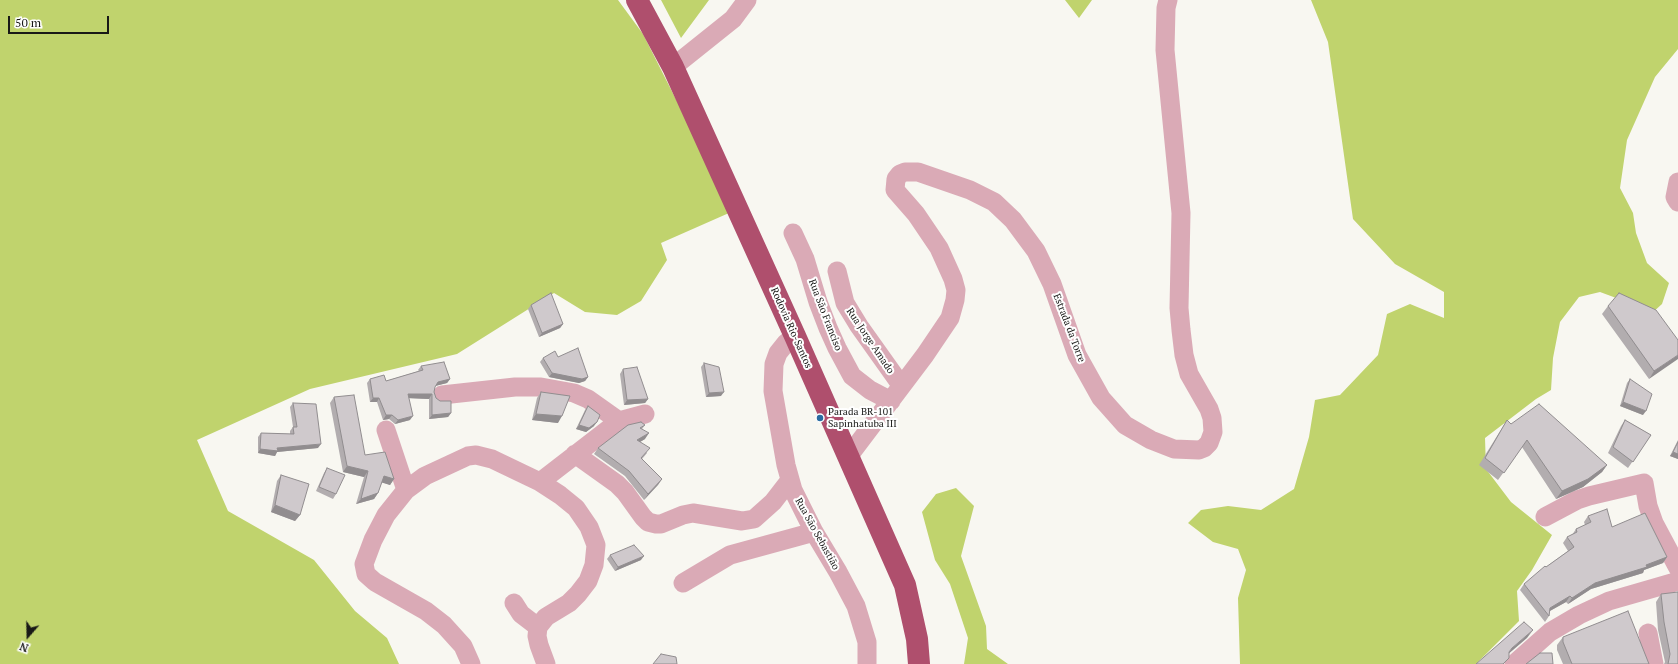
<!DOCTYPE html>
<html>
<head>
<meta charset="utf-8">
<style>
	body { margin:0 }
	#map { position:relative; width:1678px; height:664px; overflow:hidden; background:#f8f7f1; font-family:"PT Serif",serif }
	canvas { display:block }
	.north { position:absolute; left:8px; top:616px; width:40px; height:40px; -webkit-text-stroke:3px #fff; paint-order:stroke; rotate:200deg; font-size:11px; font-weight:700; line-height:16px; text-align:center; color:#191917 }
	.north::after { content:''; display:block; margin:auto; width:14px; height:18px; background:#191917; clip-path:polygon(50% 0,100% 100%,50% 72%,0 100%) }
	.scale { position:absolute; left:8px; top:16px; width:101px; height:18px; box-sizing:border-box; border:2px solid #191917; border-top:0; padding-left:5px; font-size:12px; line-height:14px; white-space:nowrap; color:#191917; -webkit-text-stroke:3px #fff; paint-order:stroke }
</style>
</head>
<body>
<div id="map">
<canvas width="1678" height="664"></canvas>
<div class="north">N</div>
<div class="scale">50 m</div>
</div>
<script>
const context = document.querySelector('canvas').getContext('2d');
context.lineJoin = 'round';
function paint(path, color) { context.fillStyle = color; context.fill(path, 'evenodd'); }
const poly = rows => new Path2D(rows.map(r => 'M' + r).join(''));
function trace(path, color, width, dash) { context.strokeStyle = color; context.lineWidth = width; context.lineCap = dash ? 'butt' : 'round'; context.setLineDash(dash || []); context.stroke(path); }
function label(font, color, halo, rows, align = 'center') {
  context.font = font + ' "PT Serif",serif'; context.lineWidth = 4; context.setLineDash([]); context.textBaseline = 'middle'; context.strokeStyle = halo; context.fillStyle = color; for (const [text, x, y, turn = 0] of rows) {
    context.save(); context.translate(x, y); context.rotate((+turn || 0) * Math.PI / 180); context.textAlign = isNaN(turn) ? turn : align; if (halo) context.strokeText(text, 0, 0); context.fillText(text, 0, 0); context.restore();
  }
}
paint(poly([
	[0,0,618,0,643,34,706,159,729,213,661,243,667,260,641,301,617,315,585,312,554,293,457,354,310,389,197,440,228,511,314,560,355,611,387,638,399,664,0,664],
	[661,0,709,0,681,38],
	[1065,0,1092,0,1079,18],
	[1311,0,1678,0,1678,49,1655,77,1627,140,1620,188,1633,213,1636,233,1647,263,1669,283,1662,304,1651,314,1627,302,1600,292,1579,297,1560,322,1553,358,1551,390,1536,399,1485,438,1486,469,1511,502,1552,535,1532,570,1517,591,1519,621,1476,664,1240,664,1238,598,1246,570,1238,549,1213,542,1188,523,1201,510,1228,506,1261,510,1294,489,1309,437,1315,400,1340,395,1378,355,1387,314,1410,304,1444,318,1444,292,1395,264,1353,219,1328,42],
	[956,488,974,506,961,556,986,626,987,649,1008,664,964,664,968,638,950,584,935,560,922,512,936,494]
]), '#c0d36d');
trace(poly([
	[673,67,733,19,747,0],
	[1678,182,1675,197,1678,202],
	[793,233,805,259,818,302,828,328,837,348,852,376,870,390,891,401],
	[837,271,845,303,859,326,901,385],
	[795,336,786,343,778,353,774,364,773,391,786,465,793,490,814,532,838,572,856,606,867,642,867,664],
	[442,395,515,387,541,387,574,393,588,399,619,421],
	[386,430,406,490],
	[575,454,617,484,625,492,643,517,648,522,656,524,661,524,683,515,693,513,742,521,754,519,773,502,790,480],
	[848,457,925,355,950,318,955,300,956,290,953,279,939,248,916,214,895,190,896,179,900,174,905,172,918,172,970,190,994,202,1013,220,1036,251,1052,284,1077,355,1101,398,1125,425,1151,440,1174,449,1199,450,1204,448,1209,443,1213,432,1212,418,1209,409,1189,374,1184,355,1181,330,1179,308,1181,213,1165,50,1166,8,1168,0],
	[540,482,619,421,645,414],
	[1545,517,1577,500,1589,496,1644,483,1648,506,1654,523,1678,568],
	[683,583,730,555,814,532],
	[514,603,521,614,538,627],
	[1648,633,1654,664],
	[471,664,463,646,444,625,426,611,375,582,366,574,364,564,373,540,386,515,406,490,425,476,468,456,476,455,492,459,540,482,560,495,576,508,589,527,596,545,594,565,588,581,578,594,569,603,546,617,538,627,537,636,539,645,546,664],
	[1514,664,1550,632,1579,615,1609,601,1678,581]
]), '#daaab6', 19);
trace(poly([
	[637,0,673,67,795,336,905,585,917,639,919,664]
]), '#af4f6d', 22);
paint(poly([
	[531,305,563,324,560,328,539,337,528,309],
	[1608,306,1678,340,1649,379,1602,314],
	[558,357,588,377,585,381,579,383,549,377,540,362,543,358],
	[704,363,721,396,706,397,701,367],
	[421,366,450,379,447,383,435,386,434,392,436,398,451,413,448,417,429,419,429,399,409,398,410,420,395,424,389,419,383,420,377,402,370,402,367,383,370,379,386,381,419,371,418,370],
	[623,369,648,399,645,403,624,405,620,374],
	[1630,379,1643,415,1620,406,1627,383],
	[541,392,558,423,532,420,537,398],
	[334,397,365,455,394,479,390,485,382,482,378,493,374,499,356,504,364,477,343,472,330,403],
	[293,403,318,448,277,452,275,456,258,453,258,437,261,433,290,434,290,431,293,427,290,407],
	[588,406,594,426,586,432,576,429,585,410],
	[1507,420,1511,424,1607,465,1602,472,1583,487,1556,499,1522,447,1498,480,1479,465,1502,428],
	[1625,420,1651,435,1628,468,1608,453,1621,426],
	[645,425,642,429,645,439,640,442,647,453,642,459,662,479,644,500,625,476,594,454,598,448],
	[1678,440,1678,459,1670,456],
	[327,468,336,494,333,499,316,491,324,473],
	[281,475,300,515,295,521,271,512,277,481],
	[1588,516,1612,527,1667,557,1663,563,1644,570,1643,573,1591,589,1568,604,1566,602,1550,611,1549,616,1545,622,1520,590,1524,584,1546,567,1568,551,1563,543,1567,537,1572,535,1576,529,1585,525,1584,522],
	[610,555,641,560,615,571,607,559],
	[1661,594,1678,664,1664,664,1665,662,1658,630,1656,602],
	[1563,637,1649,664,1563,664,1557,650,1557,645]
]), '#b2adaf');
paint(poly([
	[563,324,560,328,539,337,542,333],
	[1678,355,1678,359,1649,379,1654,371],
	[552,373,588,377,585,381,579,383,549,377],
	[450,379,447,383,435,386,438,382],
	[724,392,721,396,706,397,709,393],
	[408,394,432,394,429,399,405,398],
	[373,398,379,398,377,402,370,402],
	[648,399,645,403,624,405,627,400],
	[1623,402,1646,411,1643,415,1620,406],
	[451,413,448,417,429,419,432,415],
	[536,414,562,416,558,423,532,420],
	[386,415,392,415,389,419,383,420],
	[413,416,410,420,395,424,398,420],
	[597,422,594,426,586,432,576,429,579,425],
	[649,433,645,439,633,446,637,440],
	[321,444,318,448,277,452,275,456,258,453,260,449,277,448],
	[1673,452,1678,454,1678,459,1670,456],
	[1607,465,1602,472,1583,487,1556,499,1562,491],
	[347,466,368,471,364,477,343,472],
	[384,476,394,479,390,485,380,482],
	[662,479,658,485,644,500,648,494],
	[378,493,374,499,356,504,361,499],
	[275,505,300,515,295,521,271,512],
	[644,556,641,560,615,571,618,567],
	[1667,557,1663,563,1644,570,1643,573,1591,589,1568,604,1572,598,1595,583,1646,565],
	[1570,596,1566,602,1546,613,1550,608],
	[1533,630,1527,638,1506,656,1512,648]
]), '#918d8f');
const building = poly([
	[551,293,563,324,542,333,531,305,551,293],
	[1619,293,1656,310,1678,340,1678,355,1654,371,1608,306,1619,293],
	[578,348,588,377,582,379,552,373,543,358,555,351,558,357,578,348],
	[444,362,450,379,438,382,435,387,434,392,436,398,440,401,451,401,451,413,432,415,432,394,408,394,413,416,398,420,392,415,386,415,379,398,373,398,370,379,384,375,386,381,423,370,421,366,444,362],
	[704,363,719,367,724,392,709,393,704,363],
	[637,367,648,399,627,400,623,369,637,367],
	[1630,379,1652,394,1646,411,1623,402,1630,379],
	[541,392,570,396,562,416,536,414,541,392],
	[354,395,365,455,385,452,394,479,384,476,378,493,361,499,368,471,347,466,334,397,354,395],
	[293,403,316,404,321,444,277,448,278,451,260,449,261,433,294,434,293,427,297,427,293,403],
	[1539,404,1607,465,1588,479,1562,491,1527,440,1504,473,1485,458,1507,420,1511,424,1539,404],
	[588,406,600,415,597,422,589,428,579,425,588,406],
	[1625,420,1651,435,1633,462,1613,447,1625,420],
	[641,422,645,425,640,428,649,433,637,440,650,448,641,458,662,479,648,494,629,471,598,448,628,425,641,422],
	[1678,442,1678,454,1673,452,1678,442],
	[327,468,345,475,336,494,319,487,327,468],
	[281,475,309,484,300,515,275,505,281,475],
	[1607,509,1612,527,1645,513,1667,557,1646,565,1647,567,1595,583,1572,598,1570,596,1550,608,1549,616,1524,584,1545,566,1546,567,1574,547,1567,537,1577,532,1576,529,1591,522,1588,516,1607,509],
	[634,545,644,556,618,567,610,555,634,545],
	[1678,592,1678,664,1668,664,1670,654,1664,622,1661,594,1678,592],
	[1628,611,1649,664,1572,664,1563,642,1563,637,1628,611],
	[1524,622,1533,630,1512,648,1509,652,1509,658,1503,664,1476,664,1524,622],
	[1540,653,1552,653,1553,664,1526,664,1540,653],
	[661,654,676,657,677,664,653,664,661,654]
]);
paint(building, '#cfc9cc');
trace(building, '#918d8f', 1);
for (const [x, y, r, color] of [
	[820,418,4,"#2a6ca2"]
]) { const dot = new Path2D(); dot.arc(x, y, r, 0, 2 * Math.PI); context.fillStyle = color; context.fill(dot); trace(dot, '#fff', 1.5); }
label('10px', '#191917', '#fff', [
	["Rua São Franciso",825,315,69],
	["Rodovia Rio-Santos",791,328,66],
	["Estrada da Torre",1069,328,69],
	["Rua Jorge Amado",870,341,56],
	["Rua São Sebastião",817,534,61]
]);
label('10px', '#191917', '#fff', [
	["Parada BR-101",828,412],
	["Sapinhatuba III",828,424]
], 'left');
</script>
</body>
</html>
